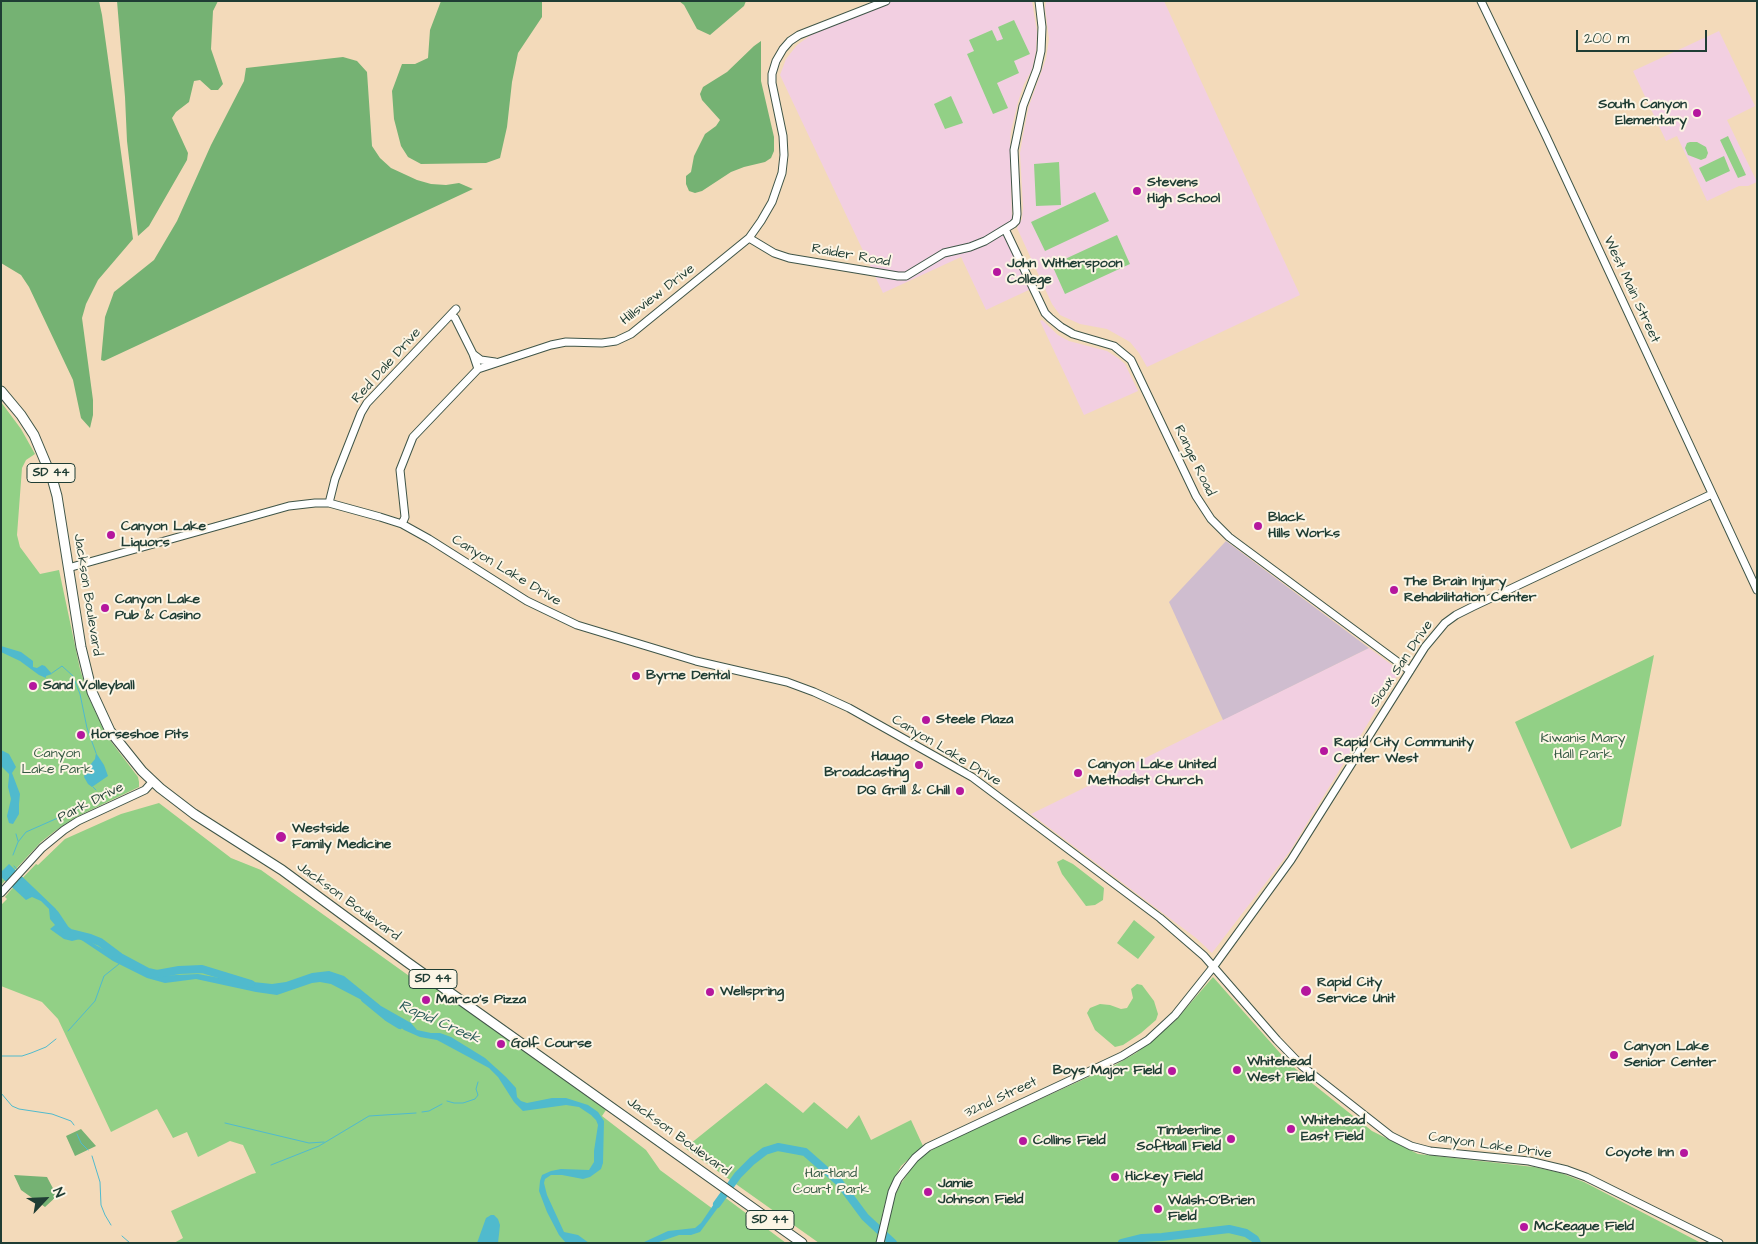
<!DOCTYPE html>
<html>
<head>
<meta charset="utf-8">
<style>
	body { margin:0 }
	#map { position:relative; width:1758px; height:1244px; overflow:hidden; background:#f3daba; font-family:"Architects Daughter",sans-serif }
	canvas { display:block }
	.frame { position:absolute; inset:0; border:2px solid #1f3d34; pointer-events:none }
	.north { position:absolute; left:20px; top:1174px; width:50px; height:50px; -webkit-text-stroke:4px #fcf5e5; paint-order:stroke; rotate:65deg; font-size:14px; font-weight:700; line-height:20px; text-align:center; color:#1f3d34 }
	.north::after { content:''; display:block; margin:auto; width:18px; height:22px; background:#1f3d34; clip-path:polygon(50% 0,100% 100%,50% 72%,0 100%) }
	.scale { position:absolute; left:1576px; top:30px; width:131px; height:22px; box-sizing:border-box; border:2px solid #1f3d34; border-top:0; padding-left:6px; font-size:15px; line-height:18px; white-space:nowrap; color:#1f3d34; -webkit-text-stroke:4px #fcf5e5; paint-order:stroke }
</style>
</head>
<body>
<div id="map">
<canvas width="1758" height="1244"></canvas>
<div class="frame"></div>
<div class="north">N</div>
<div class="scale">200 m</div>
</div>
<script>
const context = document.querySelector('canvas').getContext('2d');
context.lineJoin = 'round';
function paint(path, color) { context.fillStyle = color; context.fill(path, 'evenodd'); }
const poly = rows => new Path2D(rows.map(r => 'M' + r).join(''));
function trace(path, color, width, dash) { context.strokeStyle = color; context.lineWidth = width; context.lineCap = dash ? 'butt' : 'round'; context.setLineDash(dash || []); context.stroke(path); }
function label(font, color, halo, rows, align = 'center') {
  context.font = font + ' "Architects Daughter",sans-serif'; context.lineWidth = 4; context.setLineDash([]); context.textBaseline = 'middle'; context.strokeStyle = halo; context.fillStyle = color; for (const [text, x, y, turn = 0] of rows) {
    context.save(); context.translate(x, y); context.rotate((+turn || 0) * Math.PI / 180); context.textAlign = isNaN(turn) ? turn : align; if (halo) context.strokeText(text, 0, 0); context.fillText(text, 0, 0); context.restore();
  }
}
paint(poly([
	[893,1,1032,1,1037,32,1036,51,1032,70,1024,84,1018,102,1011,131,1010,142,1012,219,1009,234,1033,288,986,310,961,257,883,293,780,75,786,59,797,45,811,35],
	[1046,1,1164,1,1300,295,1147,367,1139,353,1130,342,1107,329,1080,324,1060,315,1052,304,1017,228,1022,219,1023,208,1020,153,1023,135,1029,106,1046,59,1049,39,1045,8],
	[1719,31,1755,106,1727,120,1757,182,1748,186,1739,186,1707,201,1677,136,1666,141,1633,71],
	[1042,320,1058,335,1069,341,1107,351,1118,358,1125,364,1138,391,1084,415,1040,321],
	[1369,648,1400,671,1290,851,1212,953,1196,938,1031,814]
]), '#f2cfe1');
paint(poly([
	[1226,541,1369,648,1223,720,1169,602]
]), '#cfbdcf');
paint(poly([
	[1014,20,1030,54,1014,61,1019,73,997,83,1008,108,993,114,967,54,974,51,969,40,992,30,997,41,1003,39,998,27],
	[951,96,963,123,945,129,934,104],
	[1728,136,1746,175,1738,178,1720,140],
	[1690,142,1697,142,1706,147,1708,153,1706,158,1701,160,1688,155,1685,148,1687,143],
	[1724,156,1730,171,1706,182,1699,168],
	[1059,162,1061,205,1036,206,1034,164],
	[1095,192,1109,221,1045,251,1031,222],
	[1117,235,1130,264,1065,294,1052,265],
	[1,402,21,429,35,454,26,460,22,468,17,535,20,547,40,574,59,570,80,669,89,698,106,735,138,777,139,782,139,787,76,817,55,831,41,842,1,885],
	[1654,655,1621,826,1571,849,1515,722],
	[159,803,231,858,261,870,412,978,415,974,606,1110,602,1116,646,1150,660,1170,713,1209,723,1196,786,1243,174,1243,183,1238,171,1211,252,1174,256,1173,243,1145,230,1141,198,1157,187,1132,173,1138,157,1109,111,1132,58,1019,42,1002,1,986,1,905,7,899,5,897,10,891,36,864,38,865,65,839,121,814],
	[1063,859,1073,864,1104,888,1103,900,1095,905,1086,906,1062,874,1057,862],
	[1134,920,1155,937,1138,959,1117,943],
	[1213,977,1287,1061,1308,1080,1372,1131,1418,1154,1534,1167,1561,1173,1584,1182,1701,1243,884,1243,895,1196,900,1185,915,1163,925,1154,944,1143,1115,1065,1136,1053,1175,1021],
	[1137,984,1142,985,1154,1001,1158,1014,1156,1020,1141,1033,1123,1045,1115,1047,1095,1030,1087,1013,1090,1008,1100,1004,1110,1005,1121,1009,1127,1008,1133,998,1131,989],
	[766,1083,803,1113,814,1102,847,1129,859,1115,871,1140,911,1120,923,1146,901,1166,893,1181,885,1203,876,1243,819,1243,685,1148]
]), '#92d086');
paint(poly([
	[1,1,99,1,102,15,133,239,98,280,86,304,82,318,93,400,93,415,90,428,81,418,73,380,29,287,21,275,1,263],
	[117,1,218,1,213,11,211,49,223,84,218,90,211,90,200,80,194,81,189,102,176,112,172,118,188,153,187,160,149,226,138,236,127,141,125,97],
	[441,1,542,1,542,17,518,53,512,82,507,127,500,158,486,163,421,164,408,157,401,146,394,119,392,91,402,64,415,64,428,58,430,30],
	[679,1,746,1,744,6,710,35,697,29,684,5],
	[761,41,761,81,774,137,774,151,771,158,765,162,744,167,731,172,702,191,695,193,689,191,686,184,686,176,691,172,694,156,705,134,716,126,720,120,702,100,700,94,703,87,727,72,754,46],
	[343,57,357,61,367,72,372,146,380,158,391,168,417,180,431,184,446,185,459,183,473,189,104,361,101,360,105,317,114,292,154,260,177,221,211,145,244,81,246,68],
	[81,1129,96,1146,75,1156,66,1136],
	[14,1175,47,1177,57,1196,45,1207,21,1190]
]), '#75b273');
paint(poly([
	[1,646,21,652,33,661,33,667,37,668,42,665,45,666,52,674,46,676,46,678,39,675,20,661,1,652],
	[1,750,9,754,16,767,12,773,20,794,19,804,19,814,13,824,9,823,7,816,11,799,8,787,9,776,9,774,1,766],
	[96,753,104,765,108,776,92,787,88,784,84,777,86,770,95,759],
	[9,864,56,909,59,917,61,927,84,934,89,941,101,948,156,976,198,974,225,979,272,984,286,982,312,973,329,971,344,976,381,1006,411,1023,417,1030,431,1033,440,1033,451,1037,485,1058,506,1077,516,1088,517,1097,521,1101,527,1103,552,1098,566,1098,588,1105,598,1112,604,1121,603,1163,601,1169,590,1177,583,1179,562,1175,551,1175,545,1179,544,1183,547,1195,564,1232,578,1235,589,1243,566,1243,559,1235,547,1212,539,1191,540,1181,542,1175,551,1171,561,1169,589,1170,594,1162,594,1151,598,1125,596,1120,591,1115,579,1107,566,1105,523,1111,514,1102,498,1077,489,1068,437,1040,420,1037,404,1030,379,1009,331,984,320,982,312,983,277,995,256,992,196,979,165,983,147,978,113,961,80,939,72,941,64,939,50,929,55,925,50,919,49,909,41,901,32,897,26,900,1,877,1,872],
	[720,1195,725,1198,700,1232,691,1235,679,1235,656,1243,642,1243,668,1231,695,1228,701,1223],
	[491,1215,494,1215,498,1219,500,1225,498,1243,477,1243,486,1218]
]), '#50bacd');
trace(poly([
	[52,673,62,666,73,676,80,694,87,728,96,753],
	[93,787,96,790],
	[93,802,100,799,98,795],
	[16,834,18,841],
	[13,855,18,842,26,832,85,806],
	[14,866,18,871],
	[68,1031,95,1001,104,976,119,964],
	[1,1056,22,1056,31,1053,46,1047,56,1039],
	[1,1093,12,1106,19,1109,52,1114,71,1121,74,1125],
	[447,1101,454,1103,463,1103,475,1099,478,1095,476,1089,478,1082],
	[422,1112,429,1111,442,1104],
	[225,1123,309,1143,324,1142],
	[77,1134,81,1143,88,1150],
	[92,1156,100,1182,101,1205,105,1215,111,1225],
	[271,1165,319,1146,369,1116,416,1113],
	[122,1236,130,1243]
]), '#50bacd', 1);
trace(poly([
	[55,914,65,929,70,933,90,938,100,942,120,957,148,972,157,974,179,970,202,969,251,984],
	[365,999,387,1017,400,1025],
	[717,1204,738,1175,752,1161,765,1151,778,1147,805,1152,839,1182,865,1217,893,1243],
	[1122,1243,1142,1238,1162,1237,1229,1229,1246,1233,1255,1239,1257,1243]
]), '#50bacd', 8);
const minor = poly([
	[1481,1,1546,136,1757,590],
	[1005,229,1045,313,1050,318,1061,327,1073,334,1114,346,1131,360,1196,496,1211,519,1229,537,1410,671],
	[749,238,774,253,789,258,898,276,906,276,944,253,970,247,985,241,1013,224,1016,221,1017,214,1014,150,1023,106,1037,69,1041,51,1042,27,1039,1],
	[451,315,455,318,473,354,478,369],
	[473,354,481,360,495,362],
	[329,503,335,479,361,413,367,403,456,309],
	[402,524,405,517,400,470,413,437,478,369,551,345,566,342,602,343,616,341,631,334,749,238,761,221,772,202,782,173,784,155,783,136,772,83,772,74,776,61,783,49,790,41,799,35,886,1],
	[68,568,289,506,315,503,329,503,380,517,402,524,429,539,527,601,577,625,696,661,787,682,814,692,849,708,972,777,1160,918,1204,956,1277,1040,1302,1066,1391,1136,1411,1146,1430,1151,1529,1161,1567,1170,1586,1177,1719,1243],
	[1,893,42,848,64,830,78,821,145,790,153,781],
	[880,1243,892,1192,898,1179,915,1158,928,1147,1122,1056,1148,1040,1175,1015,1214,966,1291,860,1425,647,1445,623,1456,615,1472,607,1712,494]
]);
const major = poly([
	[1,391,21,415,34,435,52,478,57,496,81,647,92,692,110,731,142,771,160,788,194,814,282,870,407,962,802,1243]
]);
trace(minor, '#3f5548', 9);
trace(major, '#3f5548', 11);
trace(minor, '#fff', 7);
trace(major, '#fff', 9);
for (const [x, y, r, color] of [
	[1697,113,5,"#b5179e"],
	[1137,191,5,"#b5179e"],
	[997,272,5,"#b5179e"],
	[1258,526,5,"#b5179e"],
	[111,535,5,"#b5179e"],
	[1394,590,5,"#b5179e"],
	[105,608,5,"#b5179e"],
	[636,676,5,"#b5179e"],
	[33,686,5,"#b5179e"],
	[926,720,5,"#b5179e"],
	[81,735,5,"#b5179e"],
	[1324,751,5,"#b5179e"],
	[919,765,5,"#b5179e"],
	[1078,773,5,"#b5179e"],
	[960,791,5,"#b5179e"],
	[281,837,6,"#b5179e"],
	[1306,991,6,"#b5179e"],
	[710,992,5,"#b5179e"],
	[426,1000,5,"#b5179e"],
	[501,1044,5,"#b5179e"],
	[1614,1055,5,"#b5179e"],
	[1237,1070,5,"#b5179e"],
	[1172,1071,5,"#b5179e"],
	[1291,1129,5,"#b5179e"],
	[1231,1139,5,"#b5179e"],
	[1023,1141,5,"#b5179e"],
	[1684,1153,5,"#b5179e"],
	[1115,1177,5,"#b5179e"],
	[928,1192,5,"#b5179e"],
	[1158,1209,5,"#b5179e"],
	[1524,1227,5,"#b5179e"]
]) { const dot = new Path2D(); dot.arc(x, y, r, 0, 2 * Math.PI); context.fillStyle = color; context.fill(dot); trace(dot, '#fcf5e5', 2); }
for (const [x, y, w] of [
	[51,473,48],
	[433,979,48],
	[770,1220,48]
]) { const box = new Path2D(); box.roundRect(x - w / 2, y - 9.5, w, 19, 4); context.fillStyle = '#fcf5e5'; context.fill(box); trace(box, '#1f3d34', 1); }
label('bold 12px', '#1f3d34', null, [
	["SD 44",51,473],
	["SD 44",433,979],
	["SD 44",770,1220]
]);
label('bold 14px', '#1f3d34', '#fcf5e5', [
	["South Canyon",1687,105,"right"],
	["Elementary",1687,121,"right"],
	["Stevens",1147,183],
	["High School",1147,199],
	["John Witherspoon",1007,264],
	["College",1007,280],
	["Black",1268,518],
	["Hills Works",1268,534],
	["Canyon Lake",121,527],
	["Liquors",121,543],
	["The Brain Injury",1404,582],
	["Rehabilitation Center",1404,598],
	["Canyon Lake",115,600],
	["Pub & Casino",115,616],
	["Byrne Dental",646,676],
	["Sand Volleyball",43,686],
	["Steele Plaza",936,720],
	["Horseshoe Pits",91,735],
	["Rapid City Community",1334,743],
	["Center West",1334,759],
	["Haugo",909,757,"right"],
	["Broadcasting",909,773,"right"],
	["Canyon Lake United",1088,765],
	["Methodist Church",1088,781],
	["DQ Grill & Chill",950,791,"right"],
	["Westside",292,829],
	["Family Medicine",292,845],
	["Rapid City",1317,983],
	["Service Unit",1317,999],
	["Wellspring",720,992],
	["Marco's Pizza",436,1000],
	["Golf Course",511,1044],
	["Canyon Lake",1624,1047],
	["Senior Center",1624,1063],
	["Whitehead",1247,1062],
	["West Field",1247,1078],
	["Boys Major Field",1162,1071,"right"],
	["Whitehead",1301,1121],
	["East Field",1301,1137],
	["Timberline",1221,1131,"right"],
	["Softball Field",1221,1147,"right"],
	["Collins Field",1033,1141],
	["Coyote Inn",1674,1153,"right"],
	["Hickey Field",1125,1177],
	["Jamie",938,1184],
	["Johnson Field",938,1200],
	["Walsh-O'Brien",1168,1201],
	["Field",1168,1217],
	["McKeague Field",1534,1227]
], 'left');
label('14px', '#1f3d34', '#fcf5e5', [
	["Raider Road",851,256,10],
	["West Main Street",1631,290,65],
	["Hillsview Drive",658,295,-38],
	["Red Dale Drive",387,366,-48],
	["Range Road",1194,461,64],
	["Canyon Lake Drive",506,571,31],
	["Jackson Boulevard",87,595,81],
	["Sioux San Drive",1402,664,-56],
	["Canyon Lake Drive",946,751,31],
	["Park Drive",91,803,-27],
	["Jackson Boulevard",348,902,36],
	["32nd Street",1001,1098,-25],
	["Jackson Boulevard",678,1137,36],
	["Canyon Lake Drive",1490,1146,8]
]);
label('14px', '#365a44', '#fcf5e5', [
	["Kiwanis Mary",1583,739],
	["Hall Park",1583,755],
	["Canyon",57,754],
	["Lake Park",57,770],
	["Hartland",831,1174],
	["Court Park",831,1190]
]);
label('italic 15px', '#2b5c5a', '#fcf5e5', [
	["Rapid Creek",439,1023,24]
]);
</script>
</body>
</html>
